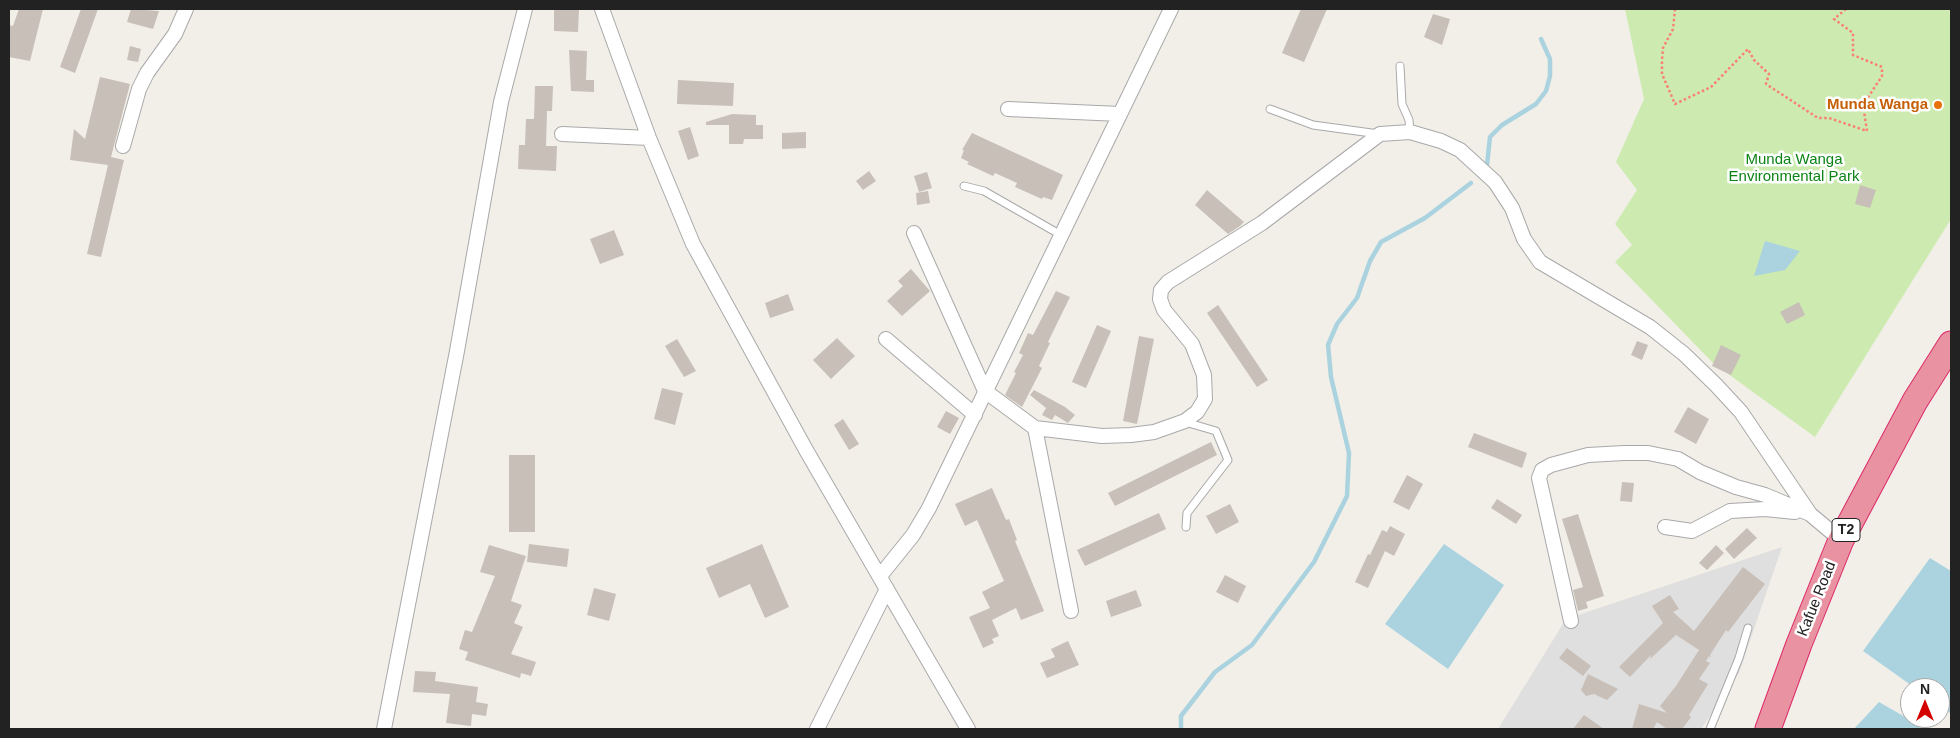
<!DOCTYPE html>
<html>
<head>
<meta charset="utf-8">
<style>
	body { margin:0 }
	#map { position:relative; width:1960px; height:738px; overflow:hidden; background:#f2efe9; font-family:Arial,sans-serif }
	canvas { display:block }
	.frame { position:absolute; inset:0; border:10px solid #222; pointer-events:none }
	.north { position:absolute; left:1900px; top:678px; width:50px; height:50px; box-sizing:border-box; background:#fff; border:1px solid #a7a7a7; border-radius:50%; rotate:0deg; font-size:14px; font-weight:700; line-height:20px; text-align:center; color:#222 }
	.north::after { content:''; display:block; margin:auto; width:18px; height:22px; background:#d40000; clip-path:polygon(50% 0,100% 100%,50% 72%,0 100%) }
</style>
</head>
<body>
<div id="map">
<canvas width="1960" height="738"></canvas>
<div class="frame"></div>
<div class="north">N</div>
</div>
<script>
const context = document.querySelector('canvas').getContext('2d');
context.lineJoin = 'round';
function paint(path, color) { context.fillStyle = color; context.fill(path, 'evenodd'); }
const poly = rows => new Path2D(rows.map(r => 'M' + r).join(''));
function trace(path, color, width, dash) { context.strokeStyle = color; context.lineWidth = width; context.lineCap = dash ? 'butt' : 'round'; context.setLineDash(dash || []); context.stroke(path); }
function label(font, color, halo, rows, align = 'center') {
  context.font = font + ' Arial,sans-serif'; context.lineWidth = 5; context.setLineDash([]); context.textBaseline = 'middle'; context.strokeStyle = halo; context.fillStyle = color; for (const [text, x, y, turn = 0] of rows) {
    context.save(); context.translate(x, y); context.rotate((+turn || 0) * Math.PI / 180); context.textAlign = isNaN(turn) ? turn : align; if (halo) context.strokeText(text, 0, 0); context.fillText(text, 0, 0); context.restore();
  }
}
paint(poly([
	[1782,547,1739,673,1701,729,1498,729,1566,619]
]), '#e0dfdf');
paint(poly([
	[1625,9,1951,9,1951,219,1815,437,1713,363,1615,262,1632,245,1615,224,1637,190,1616,162,1644,99]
]), '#cdebb0');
paint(poly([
	[1765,241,1800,251,1785,270,1754,276],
	[1444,544,1504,585,1448,669,1385,624],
	[1930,558,1951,571,1951,714,1940,706,1940,688,1915,688,1863,651],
	[1879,702,1926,729,1854,729]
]), '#aad3df');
trace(poly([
	[1487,165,1490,137,1502,125,1536,104,1546,91,1550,76,1550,59,1541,39],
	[1181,729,1181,716,1215,672,1252,645,1314,562,1347,496,1349,453,1331,377,1328,345,1337,324,1357,298,1370,261,1381,242,1425,218,1471,183]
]), '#aad3df', 4.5);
paint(poly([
	[19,9,43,9,30,61,9,57,9,25,13,26],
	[81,9,98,9,75,73,60,67],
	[131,9,159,11,153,29,127,22],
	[554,9,579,9,578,32,554,31],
	[1301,9,1327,9,1304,62,1282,53],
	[1433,14,1450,19,1442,45,1424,37],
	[130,46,141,49,138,62,127,60],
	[569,50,587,51,586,80,594,80,594,92,571,91],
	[100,77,130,84,111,157,124,160,101,257,87,254,108,165,70,160,74,129,85,139],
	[678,80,734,83,733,106,677,104],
	[535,86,553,86,552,111,547,111,546,146,557,146,556,171,518,169,519,145,525,145,526,119,534,119],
	[732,114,756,115,756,125,763,125,763,139,744,139,743,144,729,144,729,125,706,125,706,122],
	[690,127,699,156,688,160,678,131],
	[806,132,806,148,782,149,782,133],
	[972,133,1063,175,1052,200,1043,197,1042,199,1015,187,1017,183,995,173,993,176,967,164,969,162,961,158,964,150,962,150],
	[869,171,876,181,863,190,856,181],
	[927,172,932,188,919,192,914,176],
	[1860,185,1876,190,1870,208,1855,204],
	[1207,190,1244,222,1240,226,1228,234,1195,205],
	[928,191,930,203,917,205,916,193],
	[614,230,624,255,600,264,590,239],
	[911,269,930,291,902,316,887,301,903,286,898,281],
	[1056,291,1070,297,1048,342,1050,343,1039,366,1042,368,1022,407,1005,395,1016,373,1014,372,1023,355,1019,353,1028,333,1033,335],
	[788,294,794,310,770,318,765,303],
	[1799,302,1805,315,1787,324,1780,312],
	[1218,305,1268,380,1257,387,1207,313],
	[1097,325,1111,331,1086,388,1072,382],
	[1139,336,1154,339,1137,424,1123,421],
	[837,338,855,356,831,379,813,360],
	[677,339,696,371,684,377,665,346],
	[1637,341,1648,345,1642,360,1631,355],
	[1721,345,1741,355,1731,375,1712,366],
	[662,388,683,393,675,425,654,419],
	[1034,390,1065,407,1075,415,1068,423,1055,415,1052,420,1042,415,1046,408,1030,395],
	[1688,407,1709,419,1696,444,1674,432],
	[946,411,959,418,950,434,937,427],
	[843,419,859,444,849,450,834,425],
	[1474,433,1527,453,1522,468,1468,447],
	[1211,442,1217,455,1115,506,1108,493],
	[509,455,535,455,535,532,509,532],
	[1407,475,1423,484,1409,510,1393,502],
	[1622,482,1634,483,1632,502,1620,501],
	[992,488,1006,520,1009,519,1017,540,1015,541,1044,611,1021,620,1016,608,992,620,999,636,992,639,994,643,983,648,969,617,990,608,982,592,1004,581,977,520,965,526,955,504],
	[1497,499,1522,515,1516,524,1491,508],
	[1230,504,1239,522,1216,534,1206,516],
	[1159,513,1166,529,1085,566,1077,550],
	[1578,514,1604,596,1586,602,1588,608,1578,611,1573,590,1583,587,1562,519],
	[1390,526,1405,534,1394,556,1385,551,1368,588,1355,582,1368,554,1370,555,1382,530,1387,532],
	[1747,528,1757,538,1734,559,1725,549],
	[529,544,569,549,567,567,527,562],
	[762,544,789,607,765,618,750,584,719,598,706,568],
	[489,545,526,556,511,601,522,605,514,623,523,627,511,654,536,662,531,676,521,673,520,678,465,660,468,652,459,649,465,630,472,632,495,576,480,572],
	[1716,545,1724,553,1707,570,1699,563],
	[1743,567,1765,584,1728,632,1726,630,1710,655,1711,658,1709,656,1706,661,1710,663,1699,679,1708,684,1689,715,1691,717,1682,729,1667,729,1657,722,1653,729,1632,729,1639,704,1667,713,1660,706,1676,686,1699,650,1676,635,1650,659,1651,655,1630,677,1619,667,1663,623,1652,606,1670,595,1679,609,1673,612,1694,631],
	[1225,575,1246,586,1238,603,1216,592],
	[594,588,616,594,609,621,587,615],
	[1136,590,1142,606,1111,617,1106,601],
	[1068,641,1079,665,1047,678,1040,663,1055,657,1051,649],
	[1567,648,1591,666,1583,676,1559,658],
	[415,671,436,672,435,681,478,687,476,702,488,704,486,716,472,714,471,726,446,723,450,694,413,692],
	[1588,674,1618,689,1607,700,1594,694,1586,696,1581,690],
	[1584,715,1604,729,1573,729]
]), '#c7bfb8');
const lane = poly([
	[1400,66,1402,104,1409,120,1410,132],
	[1270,109,1313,125,1379,134],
	[964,186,984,191,1061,235],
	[1185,422,1216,431,1228,460,1187,513,1186,527],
	[1710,729,1739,658,1748,628]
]);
const street = poly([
	[602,9,649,138,693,244,806,450,968,729],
	[1008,109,1120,114],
	[562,134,649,138],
	[123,146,139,89,147,73,175,34,186,9],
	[914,233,985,391,1035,428,1102,436,1131,435,1154,432,1185,421,1197,412,1205,399,1204,375,1192,344,1164,310,1160,299,1161,290,1168,282,1262,223,1380,134,1410,132,1441,141,1460,150,1495,182,1512,208,1524,239,1540,262,1650,327,1684,354,1716,385,1741,412,1810,514],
	[886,339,975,415],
	[1035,428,1071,611],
	[1665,527,1692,531,1730,511,1765,509,1795,512],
	[880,576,913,535,929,508,1171,9],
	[1571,621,1539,478,1542,470,1551,465,1588,455,1624,453,1648,453,1678,459,1700,472,1736,487,1765,495,1810,514,1841,540],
	[384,729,457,351,501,102,525,9],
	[817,729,887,589]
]);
const highway = poly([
	[1768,729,1799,644,1841,540,1915,401,1951,344]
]);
trace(lane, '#a9a9a9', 9);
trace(street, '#a9a9a9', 16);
trace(highway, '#dc2a67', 27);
trace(poly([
	[1675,9,1673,29,1663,48,1662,60,1662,74,1675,104,1711,87,1748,49,1754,60,1769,74,1766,84,1818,118,1829,118,1867,131,1863,105,1882,76,1882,67,1853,55,1853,33,1834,19,1846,9]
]), '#fa8072', 2.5, [2.5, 2.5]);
trace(lane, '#fff', 7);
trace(street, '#fff', 14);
trace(highway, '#e892a2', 25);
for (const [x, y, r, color] of [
	[1938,105,5,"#e8710a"]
]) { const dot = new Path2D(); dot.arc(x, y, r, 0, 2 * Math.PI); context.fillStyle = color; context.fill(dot); trace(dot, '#fff', 2); }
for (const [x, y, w] of [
	[1846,530,28]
]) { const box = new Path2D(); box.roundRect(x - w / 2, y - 11.5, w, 23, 4); context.fillStyle = '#fff'; context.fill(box); trace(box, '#222', 1); }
label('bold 14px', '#222', null, [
	["T2",1846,530]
]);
label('bold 15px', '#c56008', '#fff', [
	["Munda Wanga",1928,105]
], 'right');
label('15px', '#0c8416', '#fff', [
	["Munda Wanga",1794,160],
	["Environmental Park",1794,177]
]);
label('15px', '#222', '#fff', [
	["Kafue Road",1817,599,-68]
]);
</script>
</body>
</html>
